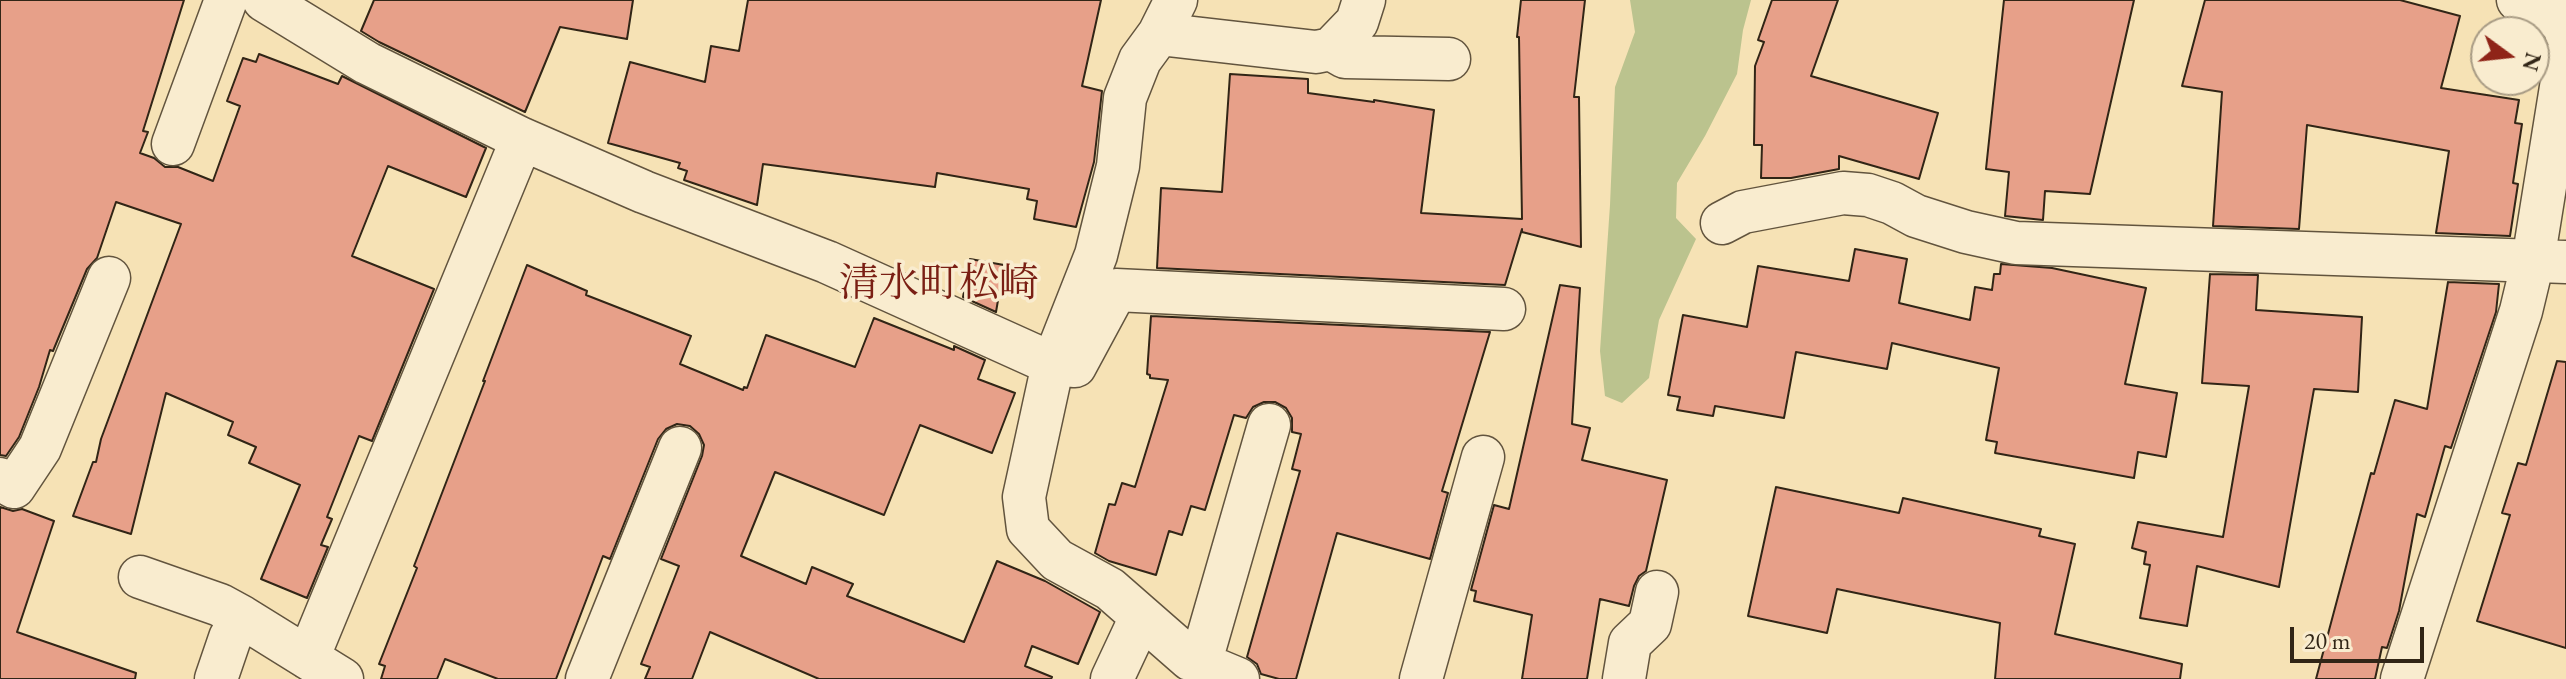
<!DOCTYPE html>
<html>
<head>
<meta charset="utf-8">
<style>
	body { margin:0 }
	#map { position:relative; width:2566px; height:679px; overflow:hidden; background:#f6e2b5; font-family:"EB Garamond",serif }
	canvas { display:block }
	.north { position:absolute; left:2470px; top:16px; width:80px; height:80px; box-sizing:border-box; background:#f9eccf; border:2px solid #a99c85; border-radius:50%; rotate:105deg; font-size:22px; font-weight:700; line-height:32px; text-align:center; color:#312516 }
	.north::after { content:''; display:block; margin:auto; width:28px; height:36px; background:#8f2418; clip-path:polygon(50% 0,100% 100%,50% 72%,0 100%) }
	.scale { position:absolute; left:2290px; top:627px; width:134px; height:36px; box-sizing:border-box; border:4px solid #312516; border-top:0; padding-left:10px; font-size:24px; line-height:28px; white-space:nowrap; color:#312516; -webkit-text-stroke:6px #f9eccf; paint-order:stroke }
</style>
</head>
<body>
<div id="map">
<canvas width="2566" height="679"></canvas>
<div class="north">N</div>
<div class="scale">20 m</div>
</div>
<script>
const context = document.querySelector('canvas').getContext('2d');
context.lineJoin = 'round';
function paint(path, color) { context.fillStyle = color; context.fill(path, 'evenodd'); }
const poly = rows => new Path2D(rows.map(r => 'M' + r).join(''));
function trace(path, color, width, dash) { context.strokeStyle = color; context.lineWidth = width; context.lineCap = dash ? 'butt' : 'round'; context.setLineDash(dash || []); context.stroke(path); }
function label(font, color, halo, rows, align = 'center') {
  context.font = font + ' "EB Garamond","Noto Serif JP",serif'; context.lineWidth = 7; context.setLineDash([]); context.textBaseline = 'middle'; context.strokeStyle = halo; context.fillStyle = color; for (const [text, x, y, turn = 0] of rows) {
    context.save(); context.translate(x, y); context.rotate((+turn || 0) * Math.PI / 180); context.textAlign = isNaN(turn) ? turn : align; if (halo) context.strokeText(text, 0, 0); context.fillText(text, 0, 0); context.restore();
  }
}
paint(poly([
	[1630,0,1751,0,1743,30,1737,74,1705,136,1677,183,1676,218,1696,239,1659,320,1649,378,1622,403,1605,396,1600,351,1610,205,1615,87,1635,32]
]), '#bbc38e');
const building = poly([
	[0,0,184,0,143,131,148,132,140,153,154,158,165,167,178,167,213,181,240,106,227,101,243,58,256,62,259,54,338,84,342,76,486,148,466,197,388,166,352,256,434,289,372,441,359,436,327,517,332,519,321,545,328,547,307,598,261,579,300,485,249,463,256,447,228,435,233,422,166,393,131,534,73,516,93,462,96,462,101,439,181,224,116,202,97,258,87,269,53,351,50,350,39,387,19,437,6,456,0,455,0,0],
	[374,0,633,0,627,39,560,27,525,112,379,42,361,31,374,0],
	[748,0,1101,0,1082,86,1102,91,1094,162,1076,227,1034,219,1037,201,1027,199,1029,189,937,173,935,187,763,164,757,205,684,180,687,171,678,168,680,163,608,143,630,62,705,82,711,46,739,51,748,0],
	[1521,0,1585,0,1574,97,1579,97,1581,247,1522,232,1522,229,1505,285,1157,268,1161,188,1222,192,1230,74,1308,79,1308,93,1374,102,1374,100,1434,110,1421,213,1522,219,1519,37,1517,37,1521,0],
	[1772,0,1838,0,1811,76,1938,113,1919,179,1839,156,1839,169,1791,178,1761,178,1762,145,1754,145,1755,66,1764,42,1758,40,1772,0],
	[2004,0,2134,0,2090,194,2045,191,2043,220,2005,216,2009,172,1986,169,2004,0],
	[2205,0,2400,0,2460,16,2441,88,2519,100,2515,123,2522,124,2513,183,2518,184,2510,236,2436,233,2449,151,2307,125,2299,229,2213,226,2222,92,2182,86,2205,0],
	[1855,249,1907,259,1899,303,1970,320,1975,287,1992,290,1994,274,2000,274,2001,264,2052,268,2146,288,2125,384,2177,393,2166,457,2138,452,2134,478,1995,453,1997,442,1986,440,1999,368,1892,343,1887,369,1796,352,1784,418,1715,406,1713,416,1677,410,1680,397,1668,395,1683,315,1747,327,1758,266,1849,281,1855,249],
	[970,259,1004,265,996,312,963,297,970,259],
	[527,265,587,291,586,295,691,336,680,364,743,390,744,387,747,388,766,335,855,367,874,318,954,350,954,346,985,360,978,379,1015,393,992,453,920,425,884,515,775,472,741,556,806,584,812,567,853,584,847,596,964,642,997,561,1045,581,1100,612,1078,664,1032,646,1025,666,1052,677,1051,679,819,679,710,632,692,679,645,679,650,667,641,664,679,566,661,559,702,456,704,445,699,434,690,426,677,424,666,429,658,439,610,559,603,556,556,679,498,679,445,659,437,679,381,679,385,666,379,664,417,568,414,566,485,381,483,381,527,265],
	[2210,274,2258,275,2256,310,2362,317,2358,392,2314,389,2279,587,2197,566,2187,626,2140,618,2150,565,2144,564,2146,552,2132,548,2138,522,2223,537,2249,386,2202,383,2210,274],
	[2448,282,2499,284,2496,312,2451,448,2445,446,2425,517,2417,514,2399,611,2387,648,2382,647,2375,679,2316,679,2371,473,2374,474,2395,400,2427,409,2448,282],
	[1560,285,1580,288,1572,424,1590,428,1582,460,1667,480,1646,571,1639,576,1634,586,1629,606,1600,599,1587,679,1522,679,1532,615,1474,601,1476,591,1471,590,1494,505,1509,509,1560,285],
	[1151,316,1490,332,1442,491,1448,493,1430,559,1337,533,1296,679,1279,679,1261,674,1257,664,1247,657,1300,471,1292,469,1301,434,1292,432,1292,418,1286,408,1275,402,1264,402,1253,407,1246,418,1234,415,1205,510,1191,506,1182,535,1169,531,1156,575,1109,561,1095,553,1109,504,1115,505,1122,483,1135,487,1168,380,1150,378,1150,375,1147,374,1151,316],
	[2557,361,2566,362,2566,648,2477,621,2510,515,2502,513,2518,463,2526,465,2557,361],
	[1776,487,1899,513,1903,498,2041,529,2039,536,2075,544,2055,634,2182,664,2180,679,1995,679,2000,623,1837,589,1827,633,1748,616,1776,487],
	[0,507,13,511,22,509,54,521,17,632,136,673,135,679,0,679,0,507]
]);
paint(building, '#e7a089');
trace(building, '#312516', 2);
const minor = poly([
	[264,0,367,63,522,139,644,192,827,262,1053,364,1075,366,1116,290,1504,309],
	[1176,0,1159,34,1140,60,1125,98,1118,166,1096,255,1053,364,1024,497,1028,529,1057,560,1110,589,1190,659,1238,679],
	[2518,0,2547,9,2564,26,2566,33],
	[1159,34,1316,52,1331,49,1357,22,1364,0],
	[1331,49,1345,57,1449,59],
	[173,144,226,0],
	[1722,223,1743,212,1843,193,1868,195,1892,203,1916,216,1966,232,2016,243,2566,262],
	[0,479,14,487,40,448,109,278],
	[140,577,220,605,242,617],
	[308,658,522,139],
	[1190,659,1205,647,1269,425],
	[216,679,230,638,242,617,342,679],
	[587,679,680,448],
	[1112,679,1141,617],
	[1421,679,1483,457],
	[1624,679,1630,643,1650,624,1657,592],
	[2402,679,2521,311,2533,261,2566,56]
]);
trace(minor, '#62543e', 45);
trace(minor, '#f9eccf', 42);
label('40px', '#7a1f14', '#f9eccf', [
	["清水町松崎",939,285]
]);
</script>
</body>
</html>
